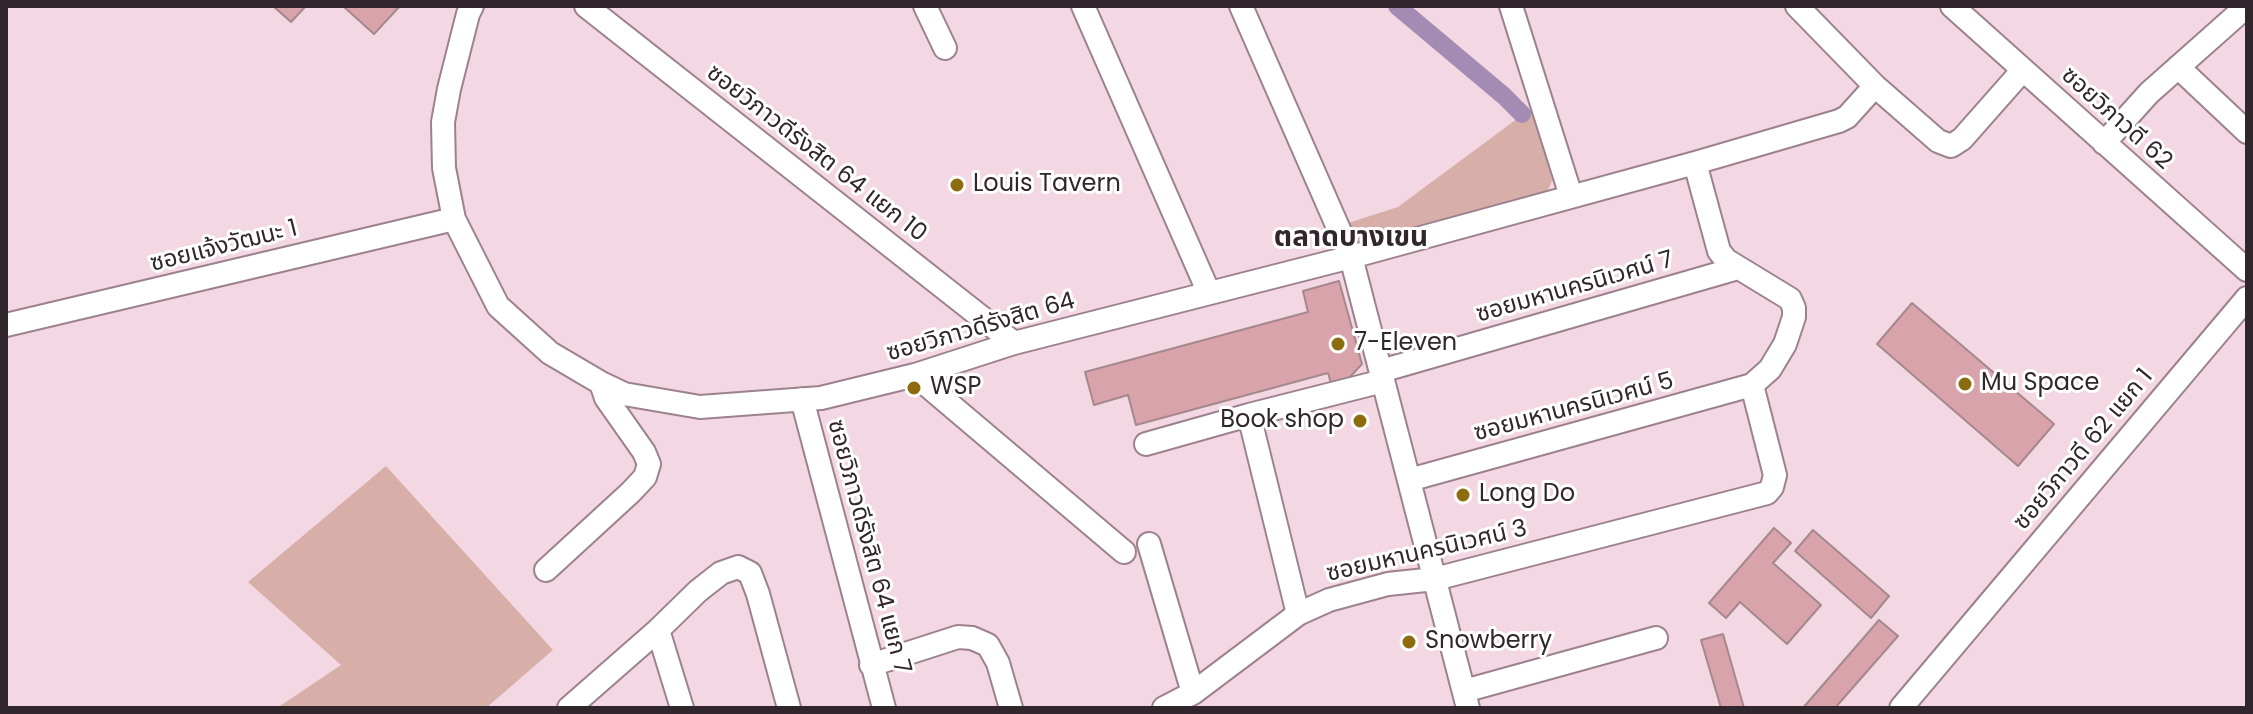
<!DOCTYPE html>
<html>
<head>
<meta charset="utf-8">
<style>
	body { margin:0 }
	#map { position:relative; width:2253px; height:714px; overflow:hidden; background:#f3d7e3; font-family:Poppins,sans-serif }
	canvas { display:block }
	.frame { position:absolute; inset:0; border:8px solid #31262b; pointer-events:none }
</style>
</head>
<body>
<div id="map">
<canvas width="2253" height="714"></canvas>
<div class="frame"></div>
</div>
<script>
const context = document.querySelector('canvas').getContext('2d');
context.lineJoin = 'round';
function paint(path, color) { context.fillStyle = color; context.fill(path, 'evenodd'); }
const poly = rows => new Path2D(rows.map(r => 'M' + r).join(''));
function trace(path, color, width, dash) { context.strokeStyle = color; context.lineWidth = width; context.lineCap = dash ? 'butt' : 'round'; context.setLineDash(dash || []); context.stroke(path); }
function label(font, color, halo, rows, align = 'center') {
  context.font = font + ' Poppins,"Noto Sans Thai",sans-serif'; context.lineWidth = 6; context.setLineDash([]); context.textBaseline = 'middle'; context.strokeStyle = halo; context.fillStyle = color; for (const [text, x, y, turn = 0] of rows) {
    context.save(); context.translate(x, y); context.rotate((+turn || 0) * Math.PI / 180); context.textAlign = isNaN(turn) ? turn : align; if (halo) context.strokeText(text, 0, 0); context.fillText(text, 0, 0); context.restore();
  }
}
paint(poly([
	[1533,107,1552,180,1548,191,1354,245,1345,224,1398,207],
	[386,466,553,650,486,708,277,708,341,665,248,582]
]), '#d7aea8');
trace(poly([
	[1397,6,1504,96,1522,114]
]), '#a38bb4', 18);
const building = poly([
	[273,6,306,6,291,22,273,6],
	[343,6,400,6,374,34,343,6],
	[1339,281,1362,364,1348,379,1331,383,1328,373,1136,425,1128,395,1094,405,1085,372,1308,312,1303,291,1339,281],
	[1912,303,2054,424,2018,466,1877,344,1912,303],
	[1774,528,1791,543,1773,563,1821,605,1787,644,1740,602,1726,618,1709,603,1774,528],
	[1813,530,1889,596,1871,618,1795,551,1813,530],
	[1879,620,1898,636,1835,708,1803,708,1879,620],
	[1723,634,1744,708,1721,708,1701,640,1723,634]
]);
paint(building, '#d9a3ab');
trace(building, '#a5888c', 2);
const minor = poly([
	[472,6,468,14,449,89,443,122,444,168,454,219,498,306,550,353,601,383,624,394,700,407,821,398,915,375,1014,343,1351,257,1695,163,1839,121,1847,117,1875,86],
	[586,6,1014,343],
	[925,6,945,48],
	[1083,6,1209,293],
	[1241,6,1351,257,1468,708],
	[1511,6,1571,196],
	[1797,6,1875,86,1938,141,1951,146,1962,139,2022,71],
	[1952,6,2247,270],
	[2178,67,2247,132],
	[2104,143,2149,93,2247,6],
	[6,325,454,219],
	[1381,371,1738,268],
	[915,375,1124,552],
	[802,399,884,708],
	[1146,444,1249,415],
	[1409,480,1752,385],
	[1149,544,1193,693],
	[546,570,631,492,645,477,649,464,644,452,606,398,601,383],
	[1298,614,1249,415,1383,381],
	[658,630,682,708],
	[871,665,958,637,972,638,988,645,998,663,1011,708],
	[1464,691,1656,638],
	[569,708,658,630,698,591,721,573,738,567,750,573,758,594,789,708],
	[1164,708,1193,693,1298,614,1329,600,1388,584,1435,579,1767,493,1772,487,1775,475,1752,385,1770,369,1785,344,1794,317,1794,308,1790,299,1726,260,1719,251,1695,163],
	[1901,708,2247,298]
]);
trace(minor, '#9c828e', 26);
trace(minor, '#fff', 22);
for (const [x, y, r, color] of [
	[957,185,8,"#8d6c0f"],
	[1338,344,8,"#8d6c0f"],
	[1965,384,8,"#8d6c0f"],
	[914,388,8,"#8d6c0f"],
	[1360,421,8,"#8d6c0f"],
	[1463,495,8,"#8d6c0f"],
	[1409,642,8,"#8d6c0f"]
]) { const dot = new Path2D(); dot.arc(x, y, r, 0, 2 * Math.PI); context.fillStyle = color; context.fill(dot); trace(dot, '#fff', 3); }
label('24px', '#31262b', '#fff', [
	["ซอยวิภาวดี 62",2116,119,42],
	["ซอยวิภาวดีรังสิต 64 แยก 10",816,154,38],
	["ซอยแจ้งวัฒนะ 1",224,247,-14],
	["ซอยมหานครนิเวศน์ 7",1575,288,-16],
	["ซอยวิภาวดีรังสิต 64",981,328,-16],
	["ซอยมหานครนิเวศน์ 5",1574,408,-15],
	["ซอยวิภาวดี 62 แยก 1",2084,450,-50],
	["ซอยวิภาวดีรังสิต 64 แยก 7",868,547,75],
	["ซอยมหานครนิเวศน์ 3",1427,552,-13]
]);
label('24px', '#31262b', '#fff', [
	["Louis Tavern",973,185],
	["7-Eleven",1354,344],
	["Mu Space",1981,384],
	["WSP",930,388],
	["Book shop",1344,421,"right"],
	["Long Do",1479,495],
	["Snowberry",1425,642]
], 'left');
label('bold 28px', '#31262b', '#fff', [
	["ตลาดบางเขน",1351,239]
]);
</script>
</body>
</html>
